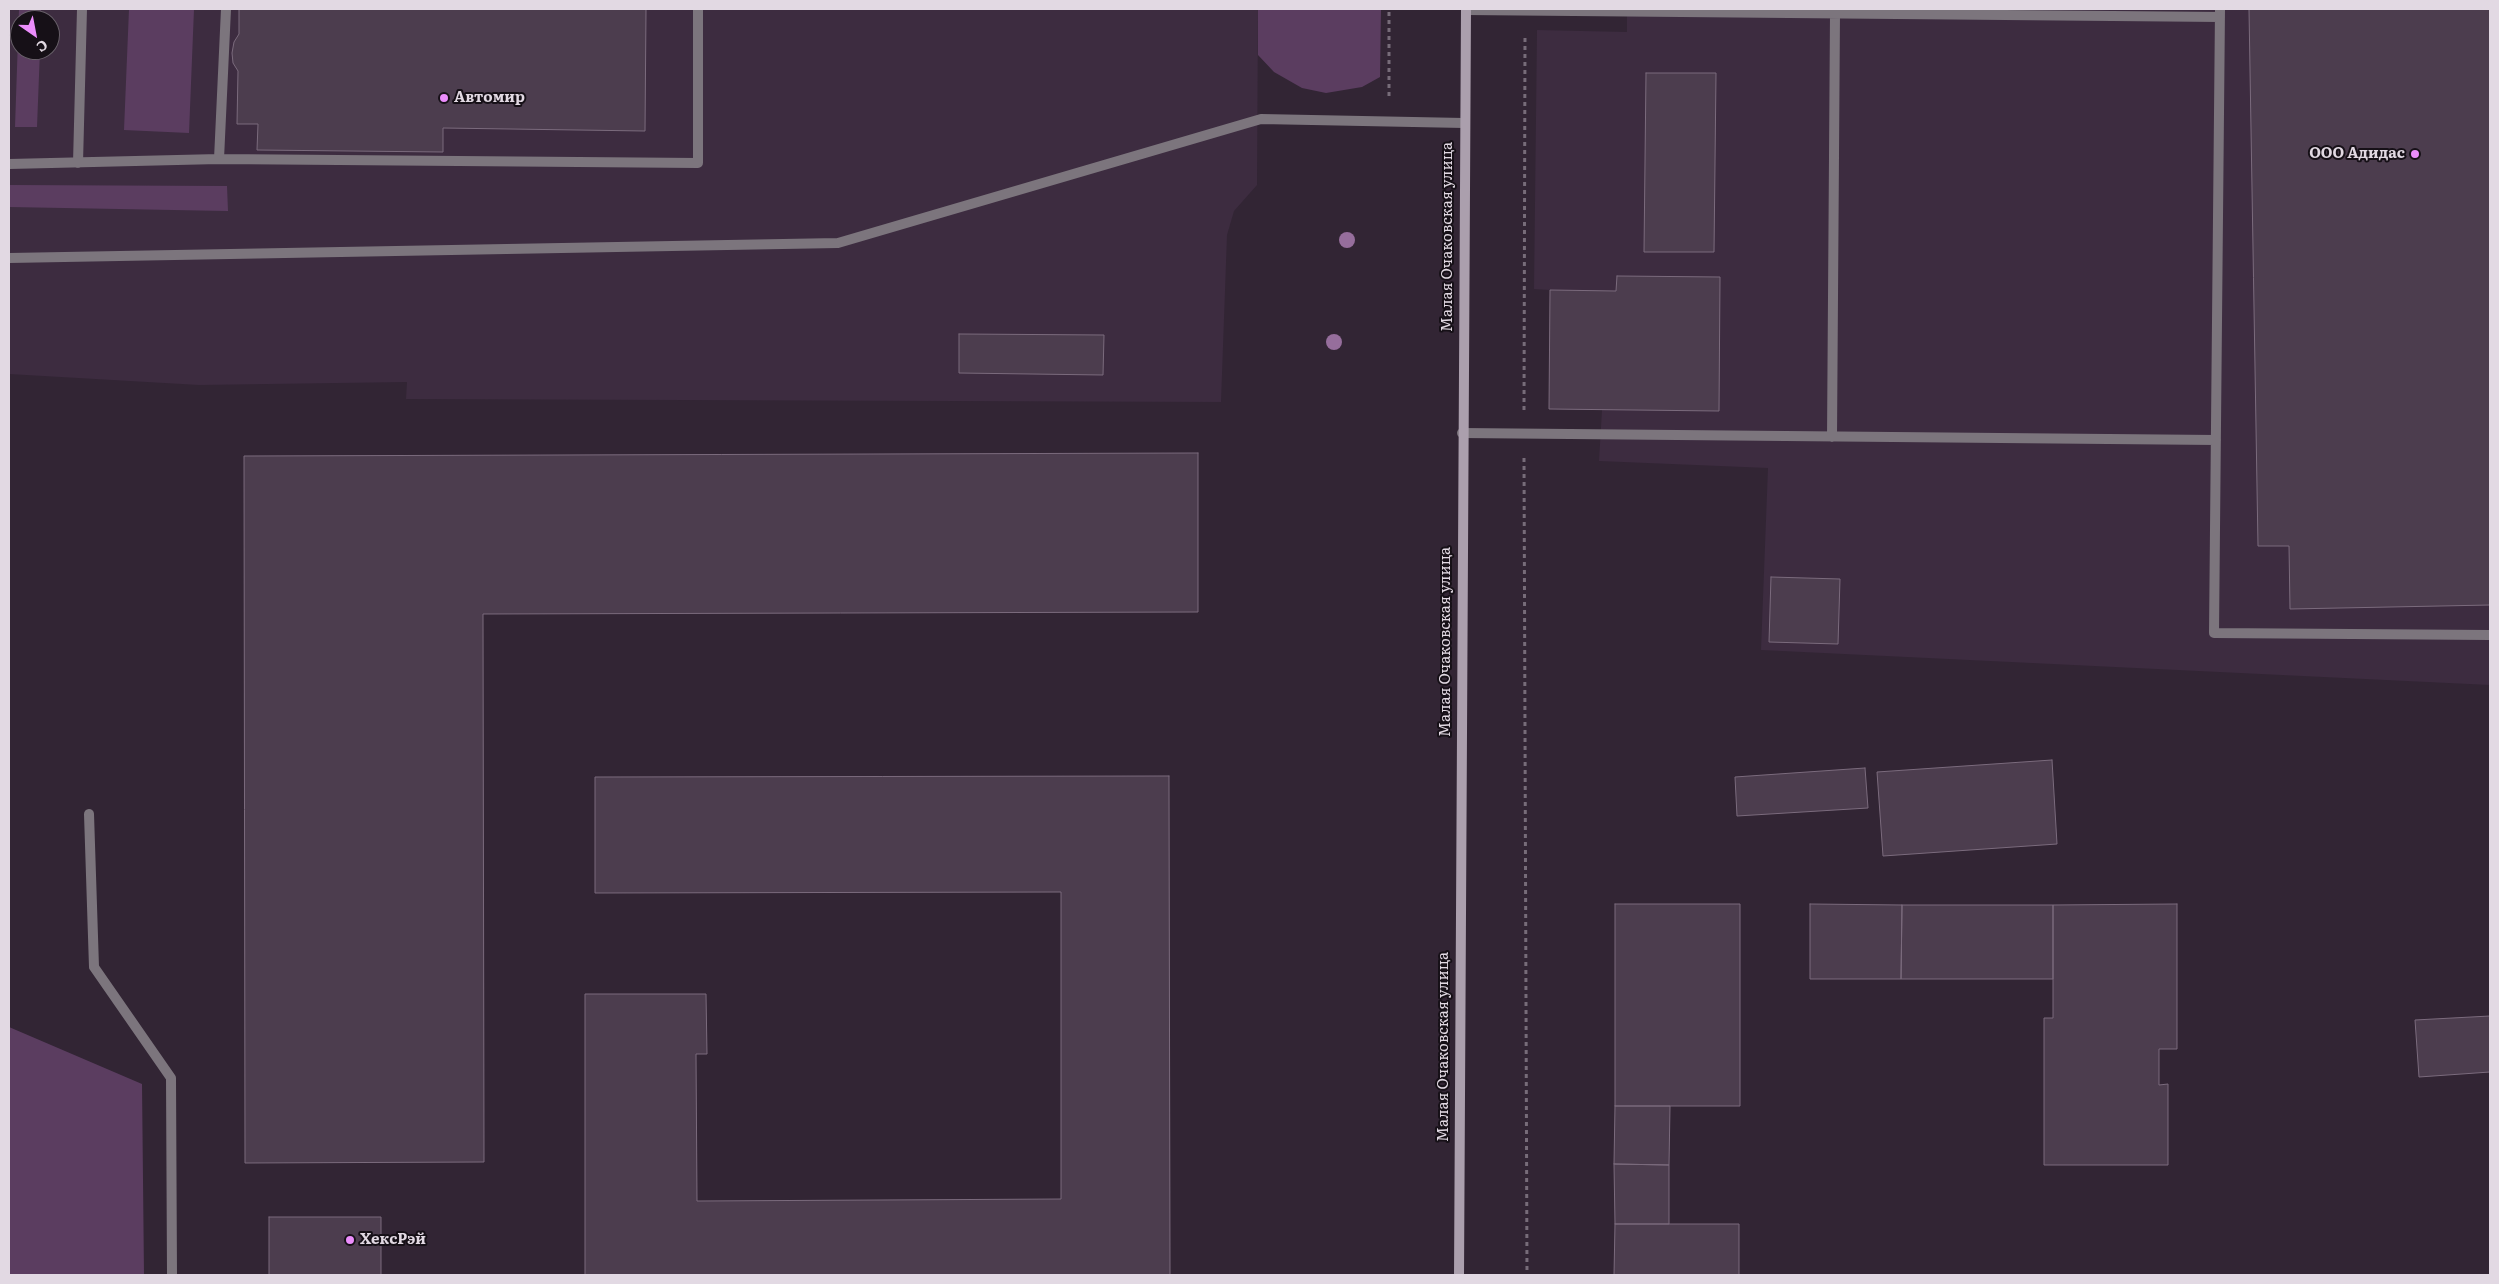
<!DOCTYPE html>
<html>
<head>
<meta charset="utf-8">
<style>
	body { margin:0 }
	#map { position:relative; width:2499px; height:1284px; overflow:hidden; background:#322534; font-family:Literata,serif }
	canvas { display:block }
	.frame { position:absolute; inset:0; border:10px solid #e2d9e3; pointer-events:none }
	.north { position:absolute; left:10px; top:10px; width:50px; height:50px; box-sizing:border-box; background:#161017; border:1px solid #686069; border-radius:50%; rotate:147deg; font-size:14px; font-weight:700; line-height:20px; text-align:center; color:#e2d9e3 }
	.north::after { content:''; display:block; margin:auto; width:18px; height:22px; background:#eb8dfb; clip-path:polygon(50% 0,100% 100%,50% 72%,0 100%) }
</style>
</head>
<body>
<div id="map">
<canvas width="2499" height="1284"></canvas>
<div class="frame"></div>
<div class="north">С</div>
</div>
<script>
const context = document.querySelector('canvas').getContext('2d');
context.lineJoin = 'round';
function paint(path, color) { context.fillStyle = color; context.fill(path, 'evenodd'); }
const poly = rows => new Path2D(rows.map(r => 'M' + r).join(''));
function trace(path, color, width, dash) { context.strokeStyle = color; context.lineWidth = width; context.lineCap = dash ? 'butt' : 'round'; context.setLineDash(dash || []); context.stroke(path); }
function label(font, color, halo, rows, align = 'center') {
  context.font = font + ' Literata,serif'; context.lineWidth = 4; context.setLineDash([]); context.textBaseline = 'middle'; context.strokeStyle = halo; context.fillStyle = color; for (const [text, x, y, turn = 0] of rows) {
    context.save(); context.translate(x, y); context.rotate((+turn || 0) * Math.PI / 180); context.textAlign = isNaN(turn) ? turn : align; if (halo) context.strokeText(text, 0, 0); context.fillText(text, 0, 0); context.restore();
  }
}
paint(poly([
	[9,9,1258,9,1257,185,1234,211,1227,235,1221,402,406,399,407,382,199,385,9,374],
	[20,20,50,20,50,50,20,50],
	[1627,9,2490,9,2490,685,1761,650,1768,468,1599,461,1602,410,1549,409,1550,290,1534,289,1537,30,1627,32]
]), '#3d2c40');
paint(poly([
	[19,9,41,9,41,20,20,20,20,50,40,50,37,127,15,127],
	[129,9,194,9,189,133,124,130],
	[1258,9,1381,9,1380,77,1362,87,1326,93,1302,88,1274,72,1258,55],
	[9,185,227,186,228,211,9,207],
	[9,1027,142,1084,144,1275,9,1275]
]), '#5b3d60');
const building = poly([
	[239,9,646,9,645,131,443,128,443,152,257,150,258,124,237,124,238,71,233,63,232,53,234,42,239,34,239,9],
	[2249,9,2490,9,2490,605,2290,609,2289,546,2258,546,2249,9],
	[1646,73,1716,73,1714,252,1644,252,1646,73],
	[1617,276,1720,277,1719,411,1549,409,1550,290,1616,291,1617,276],
	[959,334,1104,335,1103,375,959,373,959,334],
	[1198,453,1198,612,483,614,484,1162,245,1163,244,456,1198,453],
	[1771,577,1840,579,1838,644,1769,642,1771,577],
	[2052,760,2057,844,1883,856,1877,772,2052,760],
	[1865,768,1868,808,1737,816,1735,777,1865,768],
	[1169,776,1170,1275,585,1275,585,994,706,994,707,1054,696,1054,697,1201,1061,1199,1061,892,595,893,595,777,1169,776],
	[1615,904,1740,904,1740,1106,1615,1106,1615,904],
	[1810,904,1902,905,1901,979,1810,979,1810,904],
	[2177,904,2177,1049,2159,1049,2159,1085,2168,1084,2168,1165,2044,1165,2044,1018,2053,1018,2053,905,2177,904],
	[1902,905,2053,905,2053,979,1901,979,1902,905],
	[2490,1016,2490,1072,2419,1077,2415,1020,2490,1016],
	[1615,1106,1670,1106,1669,1165,1614,1164,1615,1106],
	[1614,1164,1669,1165,1669,1224,1615,1224,1614,1164],
	[269,1217,381,1217,381,1275,269,1275,269,1217],
	[1615,1224,1739,1224,1739,1275,1614,1275,1615,1224]
]);
paint(building, '#4c3d4e');
trace(building, '#7b6b7d', 1);
trace(poly([
	[1389,96,1389,9],
	[1524,410,1525,36],
	[1524,458,1527,1275]
]), '#776c79', 3, [4, 4]);
trace(poly([
	[2220,9,2214,633,2490,635],
	[1466,10,2220,17],
	[219,159,226,9],
	[78,163,82,9],
	[9,164,219,159,698,163,698,9],
	[9,258,838,243,1261,119,1464,123],
	[1462,433,2216,440],
	[1832,437,1835,14],
	[89,814,94,967,171,1078,172,1275]
]), '#7c757d', 10);
trace(poly([
	[1459,1275,1466,9]
]), '#ab9fad', 10);
context.fillStyle = '#966e9c';
for (const [x, y] of [
	[1347,240],
	[1334,342]
]) { context.beginPath(); context.arc(x, y, 8, 0, 2 * Math.PI); context.fill(); }
for (const [x, y, r, color] of [
	[444,98,5,"#eb8dfb"],
	[2415,154,5,"#eb8dfb"],
	[350,1240,5,"#eb8dfb"]
]) { const dot = new Path2D(); dot.arc(x, y, r, 0, 2 * Math.PI); context.fillStyle = color; context.fill(dot); trace(dot, '#161017', 2); }
label('bold 15px', '#e2d9e3', '#161017', [
	["Автомир",454,98],
	["ООО Адидас",2405,154,"right"],
	["ХексРэй",360,1240]
], 'left');
label('15px', '#e2d9e3', '#161017', [
	["Малая Очаковская улица",1448,237,-90],
	["Малая Очаковская улица",1446,642,-90],
	["Малая Очаковская улица",1444,1047,-90]
]);
</script>
</body>
</html>
